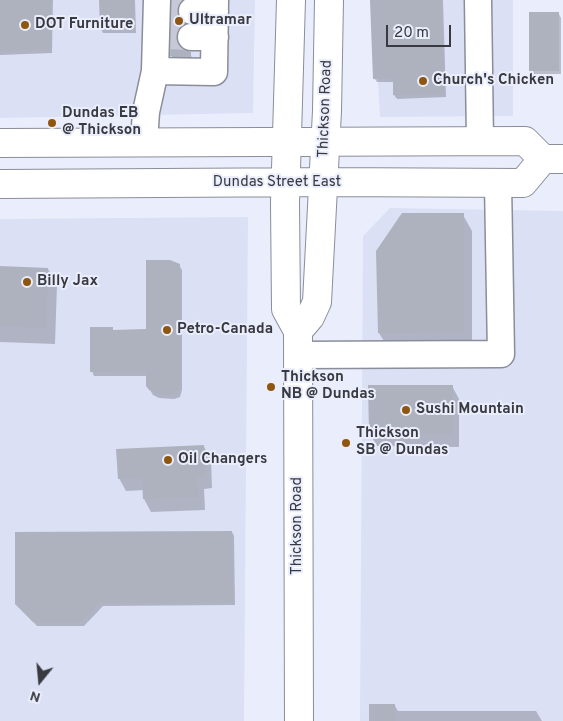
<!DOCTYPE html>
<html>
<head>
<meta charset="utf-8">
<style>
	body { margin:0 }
	#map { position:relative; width:563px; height:721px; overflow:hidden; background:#eaeefc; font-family:Overpass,sans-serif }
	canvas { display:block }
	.north { position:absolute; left:15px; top:656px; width:50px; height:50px; -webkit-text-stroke:4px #eaeefc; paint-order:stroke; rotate:197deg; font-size:14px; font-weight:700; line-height:20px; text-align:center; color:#393a40 }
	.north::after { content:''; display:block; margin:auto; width:18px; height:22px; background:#393a40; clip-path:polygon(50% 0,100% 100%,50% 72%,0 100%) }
	.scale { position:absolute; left:386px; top:25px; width:65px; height:22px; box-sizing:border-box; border:2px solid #393a40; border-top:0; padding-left:6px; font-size:15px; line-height:18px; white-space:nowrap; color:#393a40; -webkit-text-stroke:4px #eaeefc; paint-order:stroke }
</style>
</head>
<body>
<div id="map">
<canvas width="563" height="721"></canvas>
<div class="north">N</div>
<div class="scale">20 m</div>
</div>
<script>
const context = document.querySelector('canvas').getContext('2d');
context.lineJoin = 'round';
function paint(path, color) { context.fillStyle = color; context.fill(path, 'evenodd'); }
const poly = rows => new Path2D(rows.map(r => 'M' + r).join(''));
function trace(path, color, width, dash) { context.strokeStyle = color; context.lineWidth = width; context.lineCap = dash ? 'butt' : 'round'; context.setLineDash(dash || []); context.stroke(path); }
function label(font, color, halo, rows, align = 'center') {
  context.font = font + ' Overpass,sans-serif'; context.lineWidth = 4; context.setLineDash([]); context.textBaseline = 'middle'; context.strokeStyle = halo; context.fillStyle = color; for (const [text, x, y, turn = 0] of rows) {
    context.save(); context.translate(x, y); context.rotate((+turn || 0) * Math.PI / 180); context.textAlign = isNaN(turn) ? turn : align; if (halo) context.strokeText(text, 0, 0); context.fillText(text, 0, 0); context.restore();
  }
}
paint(poly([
	[0,0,255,0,253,113,0,118],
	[373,0,513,0,513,116,380,117],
	[390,208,563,211,563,721,360,721,363,236],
	[248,217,244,721,0,721,0,219]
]), '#dbe0f5');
paint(poly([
	[0,0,53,0,52,53,0,55],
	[100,0,135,0,136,33,103,33,101,29],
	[173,0,194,0,181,8,179,16,186,28,180,33,178,41,179,47,183,51,190,53,193,60,174,60,172,56],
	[372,0,443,0,446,97,397,99,394,95,394,82,377,82,374,78],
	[559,14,561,18,561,74,533,74,531,70],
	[463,215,472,231,472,348,389,349,379,333],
	[179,265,182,270,182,390,180,397,174,399,159,398,153,395,147,385,147,376,94,376,92,371,112,328,114,332,148,330],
	[0,267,48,269,57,285,55,344,0,342],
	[452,386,459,399,459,447,377,446,370,434],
	[204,447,211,459,212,488,204,489,205,510,151,512,144,499,144,490,126,491,119,478],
	[232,532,234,536,235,605,103,606,84,626,37,626,16,604],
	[395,706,398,711,536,711,542,721,371,721]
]), '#0003');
paint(poly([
	[0,0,51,0,51,49,0,51],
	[99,0,134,0,134,29,100,29],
	[172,0,182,0,179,4,177,11,179,19,184,24,178,29,176,37,178,45,184,50,191,52,191,56,170,56],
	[370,0,441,0,445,93,393,95,393,78,373,79],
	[529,12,559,12,559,71,529,71],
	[402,213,464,213,464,332,378,333,376,251],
	[146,260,170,260,180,264,180,385,177,392,171,395,156,393,149,390,146,386,146,371,90,372,90,327,113,327,113,330,146,329],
	[0,266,48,268,46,328,0,326],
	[368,385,453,385,453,434,369,434],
	[204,445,206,476,197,476,198,497,143,499,142,478,118,479,116,449],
	[232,531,233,602,100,603,81,622,33,622,15,604,15,532],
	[369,704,395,704,395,721,369,721]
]), '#aeb1be');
trace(poly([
	[169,10,192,11],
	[168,36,191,37]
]), '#c7cad6', 26, [26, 13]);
const minor = poly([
	[157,0,155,71,214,72,215,0],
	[478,0,480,141],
	[192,11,215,11],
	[191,37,215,37],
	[144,141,146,112,155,71],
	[299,355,501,354,498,183]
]);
const major = poly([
	[291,0,285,203,286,309,298,331,299,721],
	[0,143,525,141,543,159,563,159],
	[0,184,324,182,523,183,543,159],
	[298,331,310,317,317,302,327,111,329,0]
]);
trace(minor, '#8a8d9a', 29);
trace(major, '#8a8d9a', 30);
trace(minor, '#fff', 26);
trace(major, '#fff', 28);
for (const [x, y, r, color] of [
	[179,21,5,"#8f5610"],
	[25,25,5,"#8f5610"],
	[423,81,5,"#8f5610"],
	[52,123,5,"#8f5610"],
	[27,282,5,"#8f5610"],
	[167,330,5,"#8f5610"],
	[271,387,5,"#8f5610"],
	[406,410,5,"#8f5610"],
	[346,443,5,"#8f5610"],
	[168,460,5,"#8f5610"]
]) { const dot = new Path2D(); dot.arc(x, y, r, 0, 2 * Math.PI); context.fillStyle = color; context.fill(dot); trace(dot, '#eaeefc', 2); }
label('bold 15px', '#393a40', '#eaeefc', [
	["Ultramar",189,21],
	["DOT Furniture",35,25],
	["Church's Chicken",433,81],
	["Dundas EB",62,114],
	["@ Thickson",62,131],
	["Billy Jax",37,282],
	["Petro-Canada",177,330],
	["Thickson",281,378],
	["NB @ Dundas",281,395],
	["Sushi Mountain",416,410],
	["Thickson",356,434],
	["SB @ Dundas",356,451],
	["Oil Changers",178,460]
], 'left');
label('15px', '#393a40', '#eaeefc', [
	["Thickson Road",326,109,-88],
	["Dundas Street East",277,183],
	["Thickson Road",298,526,-90]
]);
</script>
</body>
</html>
